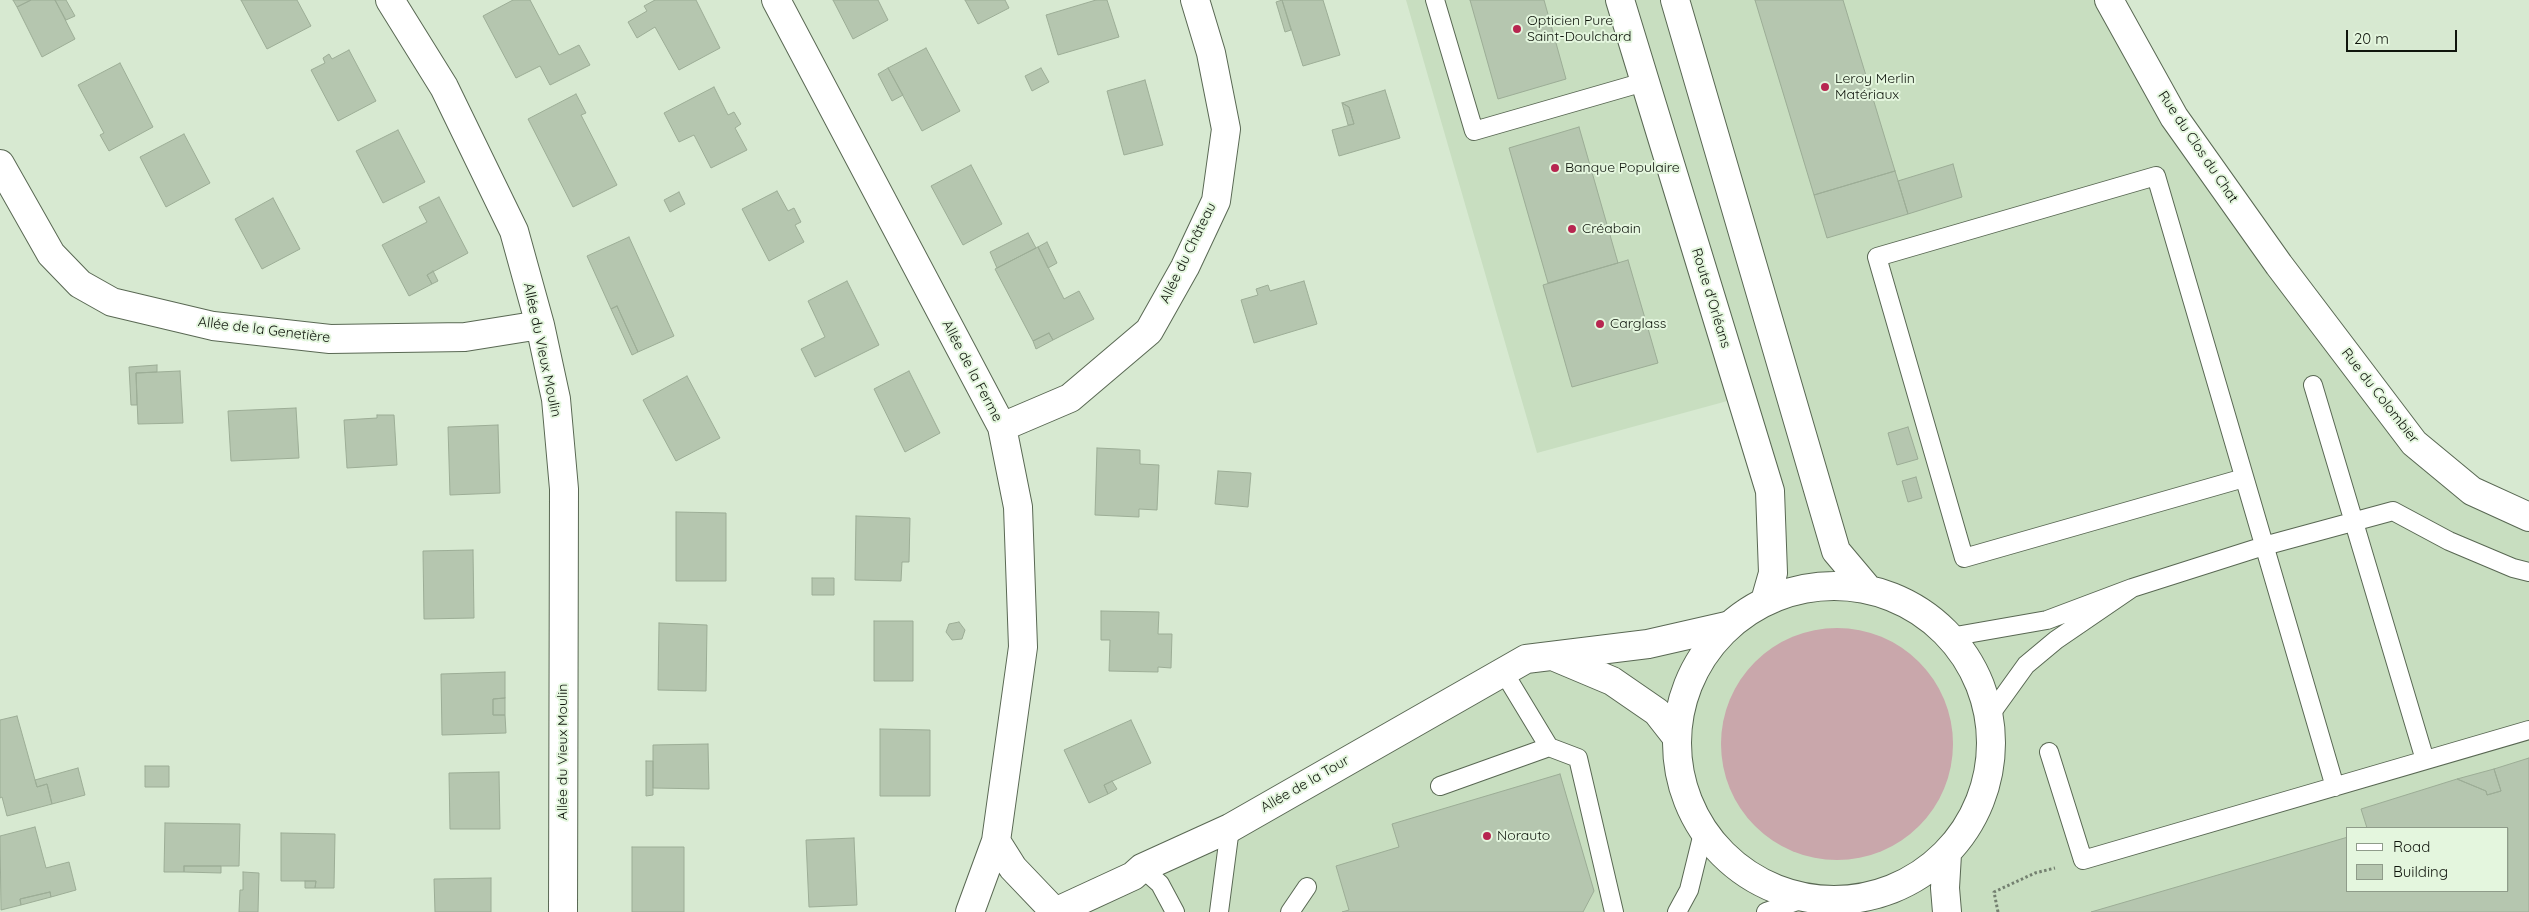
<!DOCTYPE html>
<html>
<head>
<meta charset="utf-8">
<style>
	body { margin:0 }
	#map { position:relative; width:2529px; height:912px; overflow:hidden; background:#d7e9d1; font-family:Quicksand,sans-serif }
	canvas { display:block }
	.legend { position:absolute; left:2346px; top:827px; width:162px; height:65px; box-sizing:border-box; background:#e4f6de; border:1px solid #8f9c8a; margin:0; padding:6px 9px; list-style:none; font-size:15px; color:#0f150c }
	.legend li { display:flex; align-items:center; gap:10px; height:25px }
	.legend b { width:25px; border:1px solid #8f9c8a }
	.scale { position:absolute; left:2346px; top:30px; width:111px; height:22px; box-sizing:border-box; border:2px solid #0f150c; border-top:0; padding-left:6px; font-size:15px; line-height:18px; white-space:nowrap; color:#0f150c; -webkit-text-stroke:4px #e4f6de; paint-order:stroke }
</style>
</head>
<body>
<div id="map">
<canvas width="2529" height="912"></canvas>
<ul class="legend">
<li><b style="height:6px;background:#fff"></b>Road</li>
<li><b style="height:14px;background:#b5c6af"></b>Building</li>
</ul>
<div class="scale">20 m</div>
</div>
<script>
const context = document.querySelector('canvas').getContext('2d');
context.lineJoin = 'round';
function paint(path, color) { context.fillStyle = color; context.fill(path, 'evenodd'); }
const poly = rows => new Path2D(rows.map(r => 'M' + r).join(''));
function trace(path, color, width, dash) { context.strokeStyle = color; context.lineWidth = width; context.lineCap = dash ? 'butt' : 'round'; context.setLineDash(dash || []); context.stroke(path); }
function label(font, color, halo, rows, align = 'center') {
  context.font = font + ' Quicksand,sans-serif'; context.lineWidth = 4; context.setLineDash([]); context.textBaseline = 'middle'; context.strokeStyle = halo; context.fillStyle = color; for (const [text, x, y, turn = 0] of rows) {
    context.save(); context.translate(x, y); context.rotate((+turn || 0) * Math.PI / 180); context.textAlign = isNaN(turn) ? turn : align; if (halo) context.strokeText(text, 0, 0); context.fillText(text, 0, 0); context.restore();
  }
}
paint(poly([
	[1406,0,2109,0,2414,443,2529,517,2529,912,1055,912,1503,671,1727,626,1765,601,1773,573,1742,397,1537,453],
	[2348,828,2508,828,2508,891,2348,891]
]), '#c8dec0');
paint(poly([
	'1721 744a116 116 0 1 1 232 0a116 116 0 1 1-232 0Z'
]), '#c9a7ab');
const building = poly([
	[13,0,31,0,17,7,13,0],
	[31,0,55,0,75,39,42,57,17,7,31,0],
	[55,0,66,0,75,16,66,20,55,0],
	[241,0,297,0,311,26,267,49,241,0],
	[513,0,530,0,559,55,579,45,590,65,550,85,540,66,516,78,483,16,513,0],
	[655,0,696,0,720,48,679,70,655,27,637,38,628,22,647,11,644,6,655,0],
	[833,0,878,0,888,20,853,39,833,0],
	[965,0,1005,0,1009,8,978,24,965,0],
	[1096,0,1107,0,1119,37,1058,55,1046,15,1096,0],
	[1282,0,1291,30,1285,32,1276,2,1282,0],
	[1282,0,1323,0,1340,55,1303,66,1282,0],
	[1470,0,1544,0,1566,79,1498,99,1470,0],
	[1755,0,1843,0,1895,171,1814,195,1755,0],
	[926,48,960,111,922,131,888,68,926,48],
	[349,50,376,101,338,121,311,70,325,63,323,58,329,54,332,59,349,50],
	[120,63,153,127,109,151,100,135,104,133,78,85,120,63],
	[888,68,903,95,892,101,878,74,888,68],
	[1041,68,1049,82,1032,91,1025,76,1041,68],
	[1145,80,1163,145,1124,155,1107,91,1145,80],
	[714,87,728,115,734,112,741,124,735,128,747,150,711,168,694,135,679,142,664,113,714,87],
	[1385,90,1400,138,1339,156,1332,130,1354,124,1349,107,1342,103,1385,90],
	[576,94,586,113,581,115,617,185,573,207,528,119,576,94],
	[1342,103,1349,107,1354,124,1348,125,1342,103],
	[1579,127,1618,263,1548,283,1509,148,1579,127],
	[398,130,425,182,383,203,356,151,398,130],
	[184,134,210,183,166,207,140,157,184,134],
	[1953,164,1962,197,1908,214,1898,181,1953,164],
	[971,165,1002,224,963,245,931,186,971,165],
	[1895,171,1908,214,1827,238,1814,195,1895,171],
	[777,191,788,211,794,208,801,222,795,225,804,242,769,261,742,209,777,191],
	[679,192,685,204,670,212,664,200,679,192],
	[439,197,468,253,427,275,432,284,409,296,382,245,427,222,419,207,439,197],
	[273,198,300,249,262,269,235,219,273,198],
	[1028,233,1036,248,997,268,990,252,1028,233],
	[629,237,674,336,638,352,617,306,611,309,587,256,629,237],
	[1047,242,1057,263,1048,268,1038,247,1047,242],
	[1038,247,1064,299,1079,291,1094,319,1053,340,1049,333,1033,341,995,269,1038,247],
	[1628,260,1658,363,1572,387,1543,285,1628,260],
	[433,271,438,281,432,284,427,275,433,271],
	[847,281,879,345,815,377,801,349,825,337,808,301,847,281],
	[1304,281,1317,324,1254,343,1241,300,1258,295,1256,289,1268,285,1270,291,1304,281],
	[617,306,638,352,632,355,611,309,617,306],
	[1049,333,1053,340,1036,349,1033,341,1049,333],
	[157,365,157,372,136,373,137,405,131,405,129,367,157,365],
	[180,371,183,423,138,424,136,373,180,371],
	[909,371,940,433,905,452,874,389,909,371],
	[687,376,720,438,676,461,643,400,687,376],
	[296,408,299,458,231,461,228,411,296,408],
	[377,415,394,415,397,465,347,468,344,420,377,418,377,415],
	[498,425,500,493,450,495,448,427,498,425],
	[1908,427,1918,459,1897,465,1888,433,1908,427],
	[1097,448,1140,450,1140,464,1159,465,1157,510,1139,509,1139,517,1095,515,1097,448],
	[1218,471,1251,473,1248,507,1215,504,1218,471],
	[1916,477,1922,498,1908,502,1902,481,1916,477],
	[676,512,726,513,726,581,676,581,676,512],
	[856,516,910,518,909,562,902,562,901,581,855,580,856,516],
	[473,550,474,618,424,619,423,551,473,550],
	[812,578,834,578,834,595,812,595,812,578],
	[1101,611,1159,612,1158,634,1172,634,1171,668,1158,667,1158,672,1109,671,1110,640,1101,640,1101,611],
	[874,621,913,621,913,681,874,681,874,621],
	[959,622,965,630,962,639,952,640,946,632,949,624,959,622],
	[659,623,707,625,706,691,658,690,659,623],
	[505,672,505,698,493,699,493,715,505,715,506,733,442,735,441,674,505,672],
	[505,698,505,715,493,715,493,699,505,698],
	[17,716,37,787,47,784,52,804,7,816,2,797,0,798,0,720,17,716],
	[1131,720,1151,763,1104,785,1108,794,1089,803,1064,750,1131,720],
	[880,729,930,730,930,796,880,796,880,729],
	[708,744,709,789,653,788,653,745,708,744],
	[2529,758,2529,912,2091,912,2348,837,2348,891,2508,891,2508,828,2367,828,2361,809,2457,779,2486,791,2487,795,2501,791,2494,769,2529,758],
	[646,761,653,761,653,795,646,796,646,761],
	[145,766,169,766,169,787,145,787,145,766],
	[78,768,85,795,52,804,47,784,37,787,35,780,78,768],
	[2494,769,2501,791,2487,795,2486,791,2457,779,2494,769],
	[499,772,500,829,450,829,449,773,499,772],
	[1560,774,1594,891,1583,912,1342,912,1349,910,1336,866,1399,847,1392,824,1560,774],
	[1112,781,1117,789,1108,794,1104,785,1112,781],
	[165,823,240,824,239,866,184,866,184,872,164,872,165,823],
	[35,827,46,868,69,862,76,890,51,897,50,892,20,899,21,905,1,910,0,836,35,827],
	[281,833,335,834,334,888,315,888,316,881,281,881,281,833],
	[854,838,857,905,809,907,806,840,854,838],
	[632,847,684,847,684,912,632,912,632,847],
	[184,866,221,866,221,873,184,872,184,866],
	[243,872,259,873,258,912,239,912,240,890,243,890,243,872],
	[491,878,491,912,435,912,434,879,491,878],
	[305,881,316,881,315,888,305,888,305,881],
	[50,892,51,897,21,905,20,899,50,892]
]);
paint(building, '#b5c6af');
trace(building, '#9cad96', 1);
const service = poly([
	[1435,0,1474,131,1644,82],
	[2313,385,2425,760],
	[2244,478,1964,558,1877,257,2156,176,2335,787],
	[2132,588,2264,546,2393,511,2449,541,2513,568,2529,572],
	[1950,637,2047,620,2132,588,2056,640,2026,665,1990,715],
	[1503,671,1549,747],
	[2049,752,2083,860,2529,730],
	[1440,786,1549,747,1578,758,1614,912],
	[1142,868,1160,884,1175,912],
	[1219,912,1230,828],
	[1290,912,1307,887],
	[1677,912,1689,890,1703,833],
	[1766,912,1803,899]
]);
const minor = poly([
	[390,0,444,87,514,231,540,325,556,399,564,489,563,912],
	[776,0,1002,427,1018,507,1023,647,996,841,970,912],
	[2109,0,2174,117,2279,265,2414,443,2472,491,2529,517],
	[0,164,51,254,80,284,112,302,213,326,330,339,465,337,540,325],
	[1002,427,1070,398,1149,331,1185,267,1216,201,1226,129,1211,53,1195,0],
	[1555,657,1612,681,1657,712,1675,735],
	[996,841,1013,868,1055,912],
	[1055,912,1133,876,1142,868,1230,828,1526,659,1648,644,1727,626]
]);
const primary = poly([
	[1620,0,1770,491,1773,573,1765,601],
	[1675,0,1836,551,1868,589],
	'1677 743a157 157 0 1 1 314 0a157 157 0 1 1-314 0Z',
	[1947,854,1945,888,1947,912]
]);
trace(service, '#596853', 20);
trace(minor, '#596853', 30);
trace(primary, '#596853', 30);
trace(poly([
	[1998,912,1994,892,2035,873,2055,868]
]), '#748070', 3, [2.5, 2.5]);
trace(service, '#fff', 18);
trace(minor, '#fff', 28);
trace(primary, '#fff', 28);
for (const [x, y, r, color] of [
	[1517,29,5,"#b72650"],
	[1825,87,5,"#b72650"],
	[1555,168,5,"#b72650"],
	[1572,229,5,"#b72650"],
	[1600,324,5,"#b72650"],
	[1487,836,5,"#b72650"]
]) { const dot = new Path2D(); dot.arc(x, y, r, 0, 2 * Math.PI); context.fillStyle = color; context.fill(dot); trace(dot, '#e4f6de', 2); }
label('14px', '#0f150c', '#e4f6de', [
	["Opticien Pure",1527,21],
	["Saint-Doulchard",1527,37],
	["Leroy Merlin",1835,79],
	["Matériaux",1835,95],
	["Banque Populaire",1565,168],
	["Créabain",1582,229],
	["Carglass",1610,324],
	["Norauto",1497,836]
], 'left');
label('14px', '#0f150c', '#e4f6de', [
	["Rue du Clos du Chat",2198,147,56],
	["Allée du Château",1188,253,-64],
	["Route d'Orléans",1711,298,73],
	["Allée de la Genetière",264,330,7],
	["Allée du Vieux Moulin",542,350,78],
	["Allée de la Ferme",972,371,62],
	["Rue du Colombier",2380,396,52],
	["Allée du Vieux Moulin",563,752,-90],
	["Allée de la Tour",1305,784,-30]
]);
</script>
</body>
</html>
